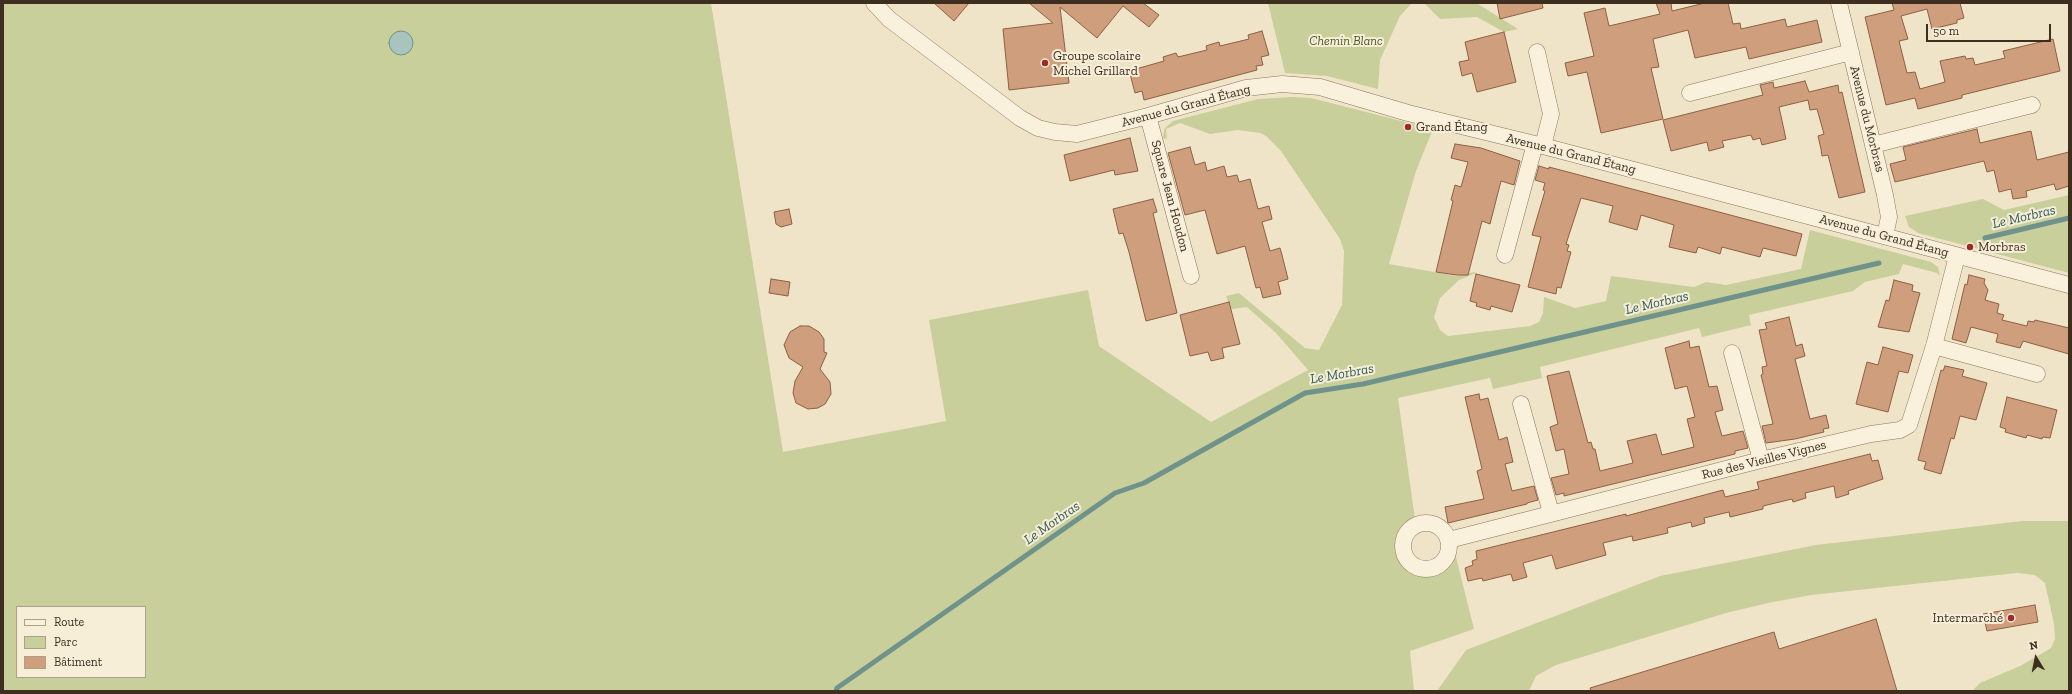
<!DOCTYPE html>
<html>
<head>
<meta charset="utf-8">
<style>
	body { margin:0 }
	#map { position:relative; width:2072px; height:694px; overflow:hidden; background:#f0e4c8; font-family:"Zilla Slab",serif }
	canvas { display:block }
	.frame { position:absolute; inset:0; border:4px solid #3d2e20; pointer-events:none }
	.legend { position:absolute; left:16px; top:606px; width:130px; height:72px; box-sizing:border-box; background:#f7eed8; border:1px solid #ada18e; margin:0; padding:5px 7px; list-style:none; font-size:12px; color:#3d2e20 }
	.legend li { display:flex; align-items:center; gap:8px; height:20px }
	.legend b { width:20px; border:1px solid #ada18e }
	.north { position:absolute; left:2016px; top:638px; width:40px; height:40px; -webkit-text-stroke:3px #f7eed8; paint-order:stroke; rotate:350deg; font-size:11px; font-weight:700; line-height:16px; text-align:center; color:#3d2e20 }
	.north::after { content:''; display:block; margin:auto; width:14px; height:18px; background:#3d2e20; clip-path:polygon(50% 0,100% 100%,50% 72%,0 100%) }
	.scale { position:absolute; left:1926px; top:24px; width:125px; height:18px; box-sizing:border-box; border:2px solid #3d2e20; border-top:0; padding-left:5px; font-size:12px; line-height:14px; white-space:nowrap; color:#3d2e20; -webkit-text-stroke:3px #f7eed8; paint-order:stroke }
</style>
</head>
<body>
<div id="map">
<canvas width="2072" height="694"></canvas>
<div class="frame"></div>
<ul class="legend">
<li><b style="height:5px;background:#faf1dc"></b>Route</li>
<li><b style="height:11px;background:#c9cf9b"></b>Parc</li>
<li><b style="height:11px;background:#cf9f7d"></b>Bâtiment</li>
</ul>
<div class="north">N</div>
<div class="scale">50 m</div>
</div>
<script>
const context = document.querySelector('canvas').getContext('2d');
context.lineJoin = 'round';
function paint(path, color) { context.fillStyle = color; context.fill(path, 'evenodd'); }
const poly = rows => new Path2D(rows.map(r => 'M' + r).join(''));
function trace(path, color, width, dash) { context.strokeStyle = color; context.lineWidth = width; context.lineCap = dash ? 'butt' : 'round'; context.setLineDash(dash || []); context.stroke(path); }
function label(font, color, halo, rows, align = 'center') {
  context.font = font + ' "Zilla Slab",serif'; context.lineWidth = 4; context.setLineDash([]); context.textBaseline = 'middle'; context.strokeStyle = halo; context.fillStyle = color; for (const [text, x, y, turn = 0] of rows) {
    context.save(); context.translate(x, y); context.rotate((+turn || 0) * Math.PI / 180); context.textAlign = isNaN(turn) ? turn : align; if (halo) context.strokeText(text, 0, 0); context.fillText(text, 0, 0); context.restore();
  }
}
paint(poly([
	[3,3,711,3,783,452,946,421,929,320,1088,290,1099,346,1211,422,1308,370,1276,333,1247,307,1231,309,1226,296,1239,293,1305,348,1319,350,1342,305,1344,251,1340,239,1281,151,1266,136,1260,133,1238,130,1210,134,1180,123,1166,129,1167,138,1163,139,1164,129,1173,121,1258,99,1292,97,1311,98,1433,129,1416,171,1389,264,1457,276,1474,272,1476,273,1459,280,1440,298,1434,317,1440,330,1448,336,1530,326,1539,322,1543,313,1544,297,1575,308,1606,301,1611,276,1694,287,1706,282,1726,285,1801,269,1810,230,1931,262,1938,267,1940,276,1937,273,1903,264,1899,274,1865,282,1853,291,1749,315,1751,325,1702,337,1699,328,1540,367,1542,378,1493,389,1490,378,1398,398,1415,519,1407,523,1399,533,1396,544,1397,555,1407,570,1415,575,1428,577,1445,570,1452,564,1455,553,1474,629,1410,651,1414,691,3,691],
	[17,607,145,607,145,677,17,677],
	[1268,3,1412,3,1400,16,1380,60,1378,89,1327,76,1285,73],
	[1424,3,1478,4,1518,29,1504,32,1477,17,1440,19],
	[2069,195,2069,273,1918,233,1909,227,1905,216,1983,199,2004,210],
	[2022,521,2069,521,2069,691,1972,691,1980,683,2020,666,2046,651,2051,648,2055,639,2054,624,2045,583,2035,575,2017,573,1811,595,1768,603,1726,613,1556,665,1536,676,1529,691,1437,691,1466,650,1660,576,1816,545]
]), '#c9cf9b');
const water = poly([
	'389 43a12 12 0 1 1 24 0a12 12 0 1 1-24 0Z'
]);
paint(water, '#a9c4bc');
trace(water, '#6f938a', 1);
trace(poly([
	[1985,238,2069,218],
	[836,691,837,688,1115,493,1144,483,1305,393,1363,384,1879,263]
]), '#6f938a', 5);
const building = poly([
	[934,3,969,3,954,21,934,3],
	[1029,3,1143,3,1159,15,1149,27,1123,6,1097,38,1060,7,1069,83,1009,90,1003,29,1053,23,1029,3],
	[1497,3,1542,3,1543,8,1500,19,1497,3],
	[1656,3,1671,3,1672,11,1705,3,1728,3,1733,24,1740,23,1741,29,1785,19,1787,27,1817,20,1822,42,1749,59,1746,47,1695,58,1688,30,1653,39,1659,67,1651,68,1663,119,1601,133,1587,72,1568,76,1565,63,1594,56,1584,13,1605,8,1609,26,1660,14,1656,3],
	[1892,3,1960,3,1964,18,1957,20,1957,23,1932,29,1927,9,1901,16,1908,39,1899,41,1907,73,1915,72,1920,89,1945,82,1940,61,1965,56,1966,59,1973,58,1975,65,2005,58,2003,51,2053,39,2060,71,1962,95,1962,98,1918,109,1915,98,1886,105,1865,17,1894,10,1892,3],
	[1262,31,1269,55,1261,57,1263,65,1256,66,1257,70,1144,100,1142,91,1135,93,1130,74,1137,72,1136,69,1164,61,1163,57,1176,53,1178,57,1207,50,1206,46,1212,44,1219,42,1220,46,1249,39,1248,35,1262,31],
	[1504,32,1516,82,1477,92,1472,73,1462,76,1459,62,1469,60,1465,42,1504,32],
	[1805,81,1809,92,1838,85,1839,93,1842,92,1865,192,1839,198,1828,155,1822,156,1821,149,1818,136,1824,134,1817,109,1810,110,1808,100,1779,107,1786,139,1762,145,1760,138,1753,140,1751,135,1722,141,1724,147,1709,151,1707,142,1671,151,1663,120,1763,95,1760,85,1773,82,1774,88,1805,81],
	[1977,129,1980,143,2031,131,2037,160,2069,152,2069,186,2056,190,2054,184,2026,191,2027,197,2013,199,2011,189,1999,192,1994,170,1987,172,1984,161,1895,182,1890,164,1906,160,1903,147,1977,129],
	[1130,138,1138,171,1115,175,1114,170,1070,181,1064,155,1130,138],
	[1455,144,1481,148,1520,161,1514,185,1501,181,1490,224,1482,221,1468,275,1457,275,1436,272,1453,201,1451,200,1455,185,1461,187,1468,162,1451,158,1455,144],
	[1190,147,1195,165,1205,162,1207,171,1224,166,1227,177,1237,175,1239,182,1250,179,1258,209,1269,206,1272,219,1262,222,1270,251,1280,248,1282,255,1288,279,1278,282,1281,294,1263,298,1260,287,1256,288,1245,246,1217,254,1205,210,1185,215,1168,153,1190,147],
	[1539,166,1549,169,1549,167,1802,234,1796,256,1763,248,1760,257,1722,247,1720,254,1698,247,1696,253,1669,247,1674,225,1641,215,1637,230,1609,222,1613,206,1581,198,1566,244,1569,245,1567,251,1571,252,1561,288,1557,287,1556,294,1528,287,1541,237,1532,235,1545,191,1543,190,1545,183,1535,180,1539,166],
	[1153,199,1157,212,1153,213,1177,313,1146,321,1129,252,1123,233,1119,234,1113,209,1153,199],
	[789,209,792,224,781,227,776,224,774,212,789,209],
	[1476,274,1520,285,1512,312,1491,306,1490,310,1476,306,1477,303,1470,301,1476,274],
	[1969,275,1985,279,1984,283,1988,290,1985,300,1999,304,1997,313,2004,315,2002,320,2027,326,2028,321,2034,322,2035,320,2069,328,2069,354,2023,341,2020,348,1996,342,1998,334,1971,327,1966,343,1952,339,1965,284,1967,285,1969,275],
	[771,279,790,282,788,296,769,293,771,279],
	[1894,280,1913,285,1912,291,1920,293,1909,332,1878,327,1886,300,1889,301,1894,280],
	[1229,302,1240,344,1222,348,1224,358,1211,361,1208,352,1190,356,1180,315,1229,302],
	[1789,317,1796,346,1802,344,1805,356,1795,359,1810,419,1826,415,1829,428,1823,429,1824,432,1795,439,1766,443,1762,426,1773,424,1761,375,1763,374,1762,367,1767,366,1759,330,1767,329,1765,323,1789,317],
	[800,326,809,326,819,332,824,339,824,352,827,353,820,369,830,382,831,394,825,404,818,408,808,409,796,403,793,393,795,381,803,367,789,358,784,345,790,332,800,326],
	[1689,341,1690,348,1699,346,1709,387,1717,386,1723,410,1715,412,1722,436,1743,431,1748,448,1735,451,1735,454,1564,496,1564,493,1556,495,1551,478,1569,474,1564,449,1556,451,1550,427,1558,424,1547,376,1569,371,1588,443,1591,442,1593,449,1595,449,1600,471,1633,463,1627,441,1656,434,1662,455,1694,447,1687,419,1695,417,1687,386,1675,389,1665,348,1689,341],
	[1883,347,1913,355,1908,373,1899,371,1888,412,1856,404,1867,362,1878,365,1883,347],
	[1945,366,1964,370,1962,376,1987,383,1976,420,1960,416,1954,439,1951,438,1941,474,1924,469,1926,462,1918,460,1941,370,1943,371,1945,366],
	[1479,394,1480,400,1488,398,1499,440,1507,437,1513,462,1505,464,1512,491,1534,486,1538,500,1527,503,1527,504,1448,523,1445,507,1484,499,1477,471,1482,469,1465,397,1479,394],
	[2007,397,2057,410,2050,438,2043,437,2042,439,2027,435,2026,438,2005,432,2006,429,2000,427,2007,397],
	[1870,454,1872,461,1878,460,1883,479,1848,491,1849,494,1836,498,1834,486,1805,493,1806,498,1793,502,1792,499,1763,506,1763,509,1730,517,1729,512,1704,518,1705,523,1692,527,1691,522,1667,528,1668,533,1633,541,1632,536,1603,543,1606,555,1556,569,1552,555,1523,563,1527,577,1513,581,1511,574,1483,581,1482,578,1468,581,1465,568,1473,565,1472,561,1477,559,1476,551,1626,514,1626,516,1723,490,1725,497,1759,489,1757,482,1870,454],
	[2035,605,2038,622,1987,631,1983,614,2035,605],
	[1876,619,1897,691,1591,691,1590,688,1774,632,1779,649,1876,619]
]);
paint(building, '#cf9f7d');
trace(building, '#8d5f41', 1);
const minor = poly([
	[874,3,889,19,1020,118,1038,128,1055,132,1077,134,1148,116,1246,88,1282,84,1320,87,1408,113,1543,146,2069,285],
	[1839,3,1885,195,1889,217,1885,236],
	[1537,52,1551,114,1543,146],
	[1690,93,1851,52],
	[1148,116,1191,276],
	[1873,145,2032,105],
	[1505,255,1535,144],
	[1934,346,2037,374],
	[1732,353,1761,460],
	[1521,404,1551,513],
	'1403 546a23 23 0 1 1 46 0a23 23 0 1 1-46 0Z',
	[1449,540,1761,460,1871,434,1900,430,1909,425,1934,346,1957,256]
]);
trace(minor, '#8d765c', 17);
trace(minor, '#faf1dc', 16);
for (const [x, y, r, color] of [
	[1045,63,4,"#9e2a2b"],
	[1408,127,4,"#9e2a2b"],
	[1970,247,4,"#9e2a2b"],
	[2011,618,4,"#9e2a2b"]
]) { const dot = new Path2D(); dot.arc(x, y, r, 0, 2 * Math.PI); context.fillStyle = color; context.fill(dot); trace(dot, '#f7eed8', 1.5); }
label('italic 13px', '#4d5a26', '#f7eed8', [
	["Chemin Blanc",1346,41]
]);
label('13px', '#3d2e20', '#f7eed8', [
	["Groupe scolaire",1053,56],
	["Michel Grillard",1053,71],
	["Grand Étang",1416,127],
	["Morbras",1978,247],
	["Intermarché",2003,618,"right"]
], 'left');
label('13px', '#3d2e20', '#f7eed8', [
	["Avenue du Grand Étang",1186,106,-15],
	["Avenue du Morbras",1867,119,76],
	["Avenue du Grand Étang",1571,154,14],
	["Square Jean Houdon",1170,196,75],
	["Avenue du Grand Étang",1884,236,15],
	["Rue des Vieilles Vignes",1764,460,-14]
]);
label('italic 14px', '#2f5d5a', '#f7eed8', [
	["Le Morbras",2024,217,-13],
	["Le Morbras",1657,303,-13],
	["Le Morbras",1342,374,-10],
	["Le Morbras",1052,523,-35]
]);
</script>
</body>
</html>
